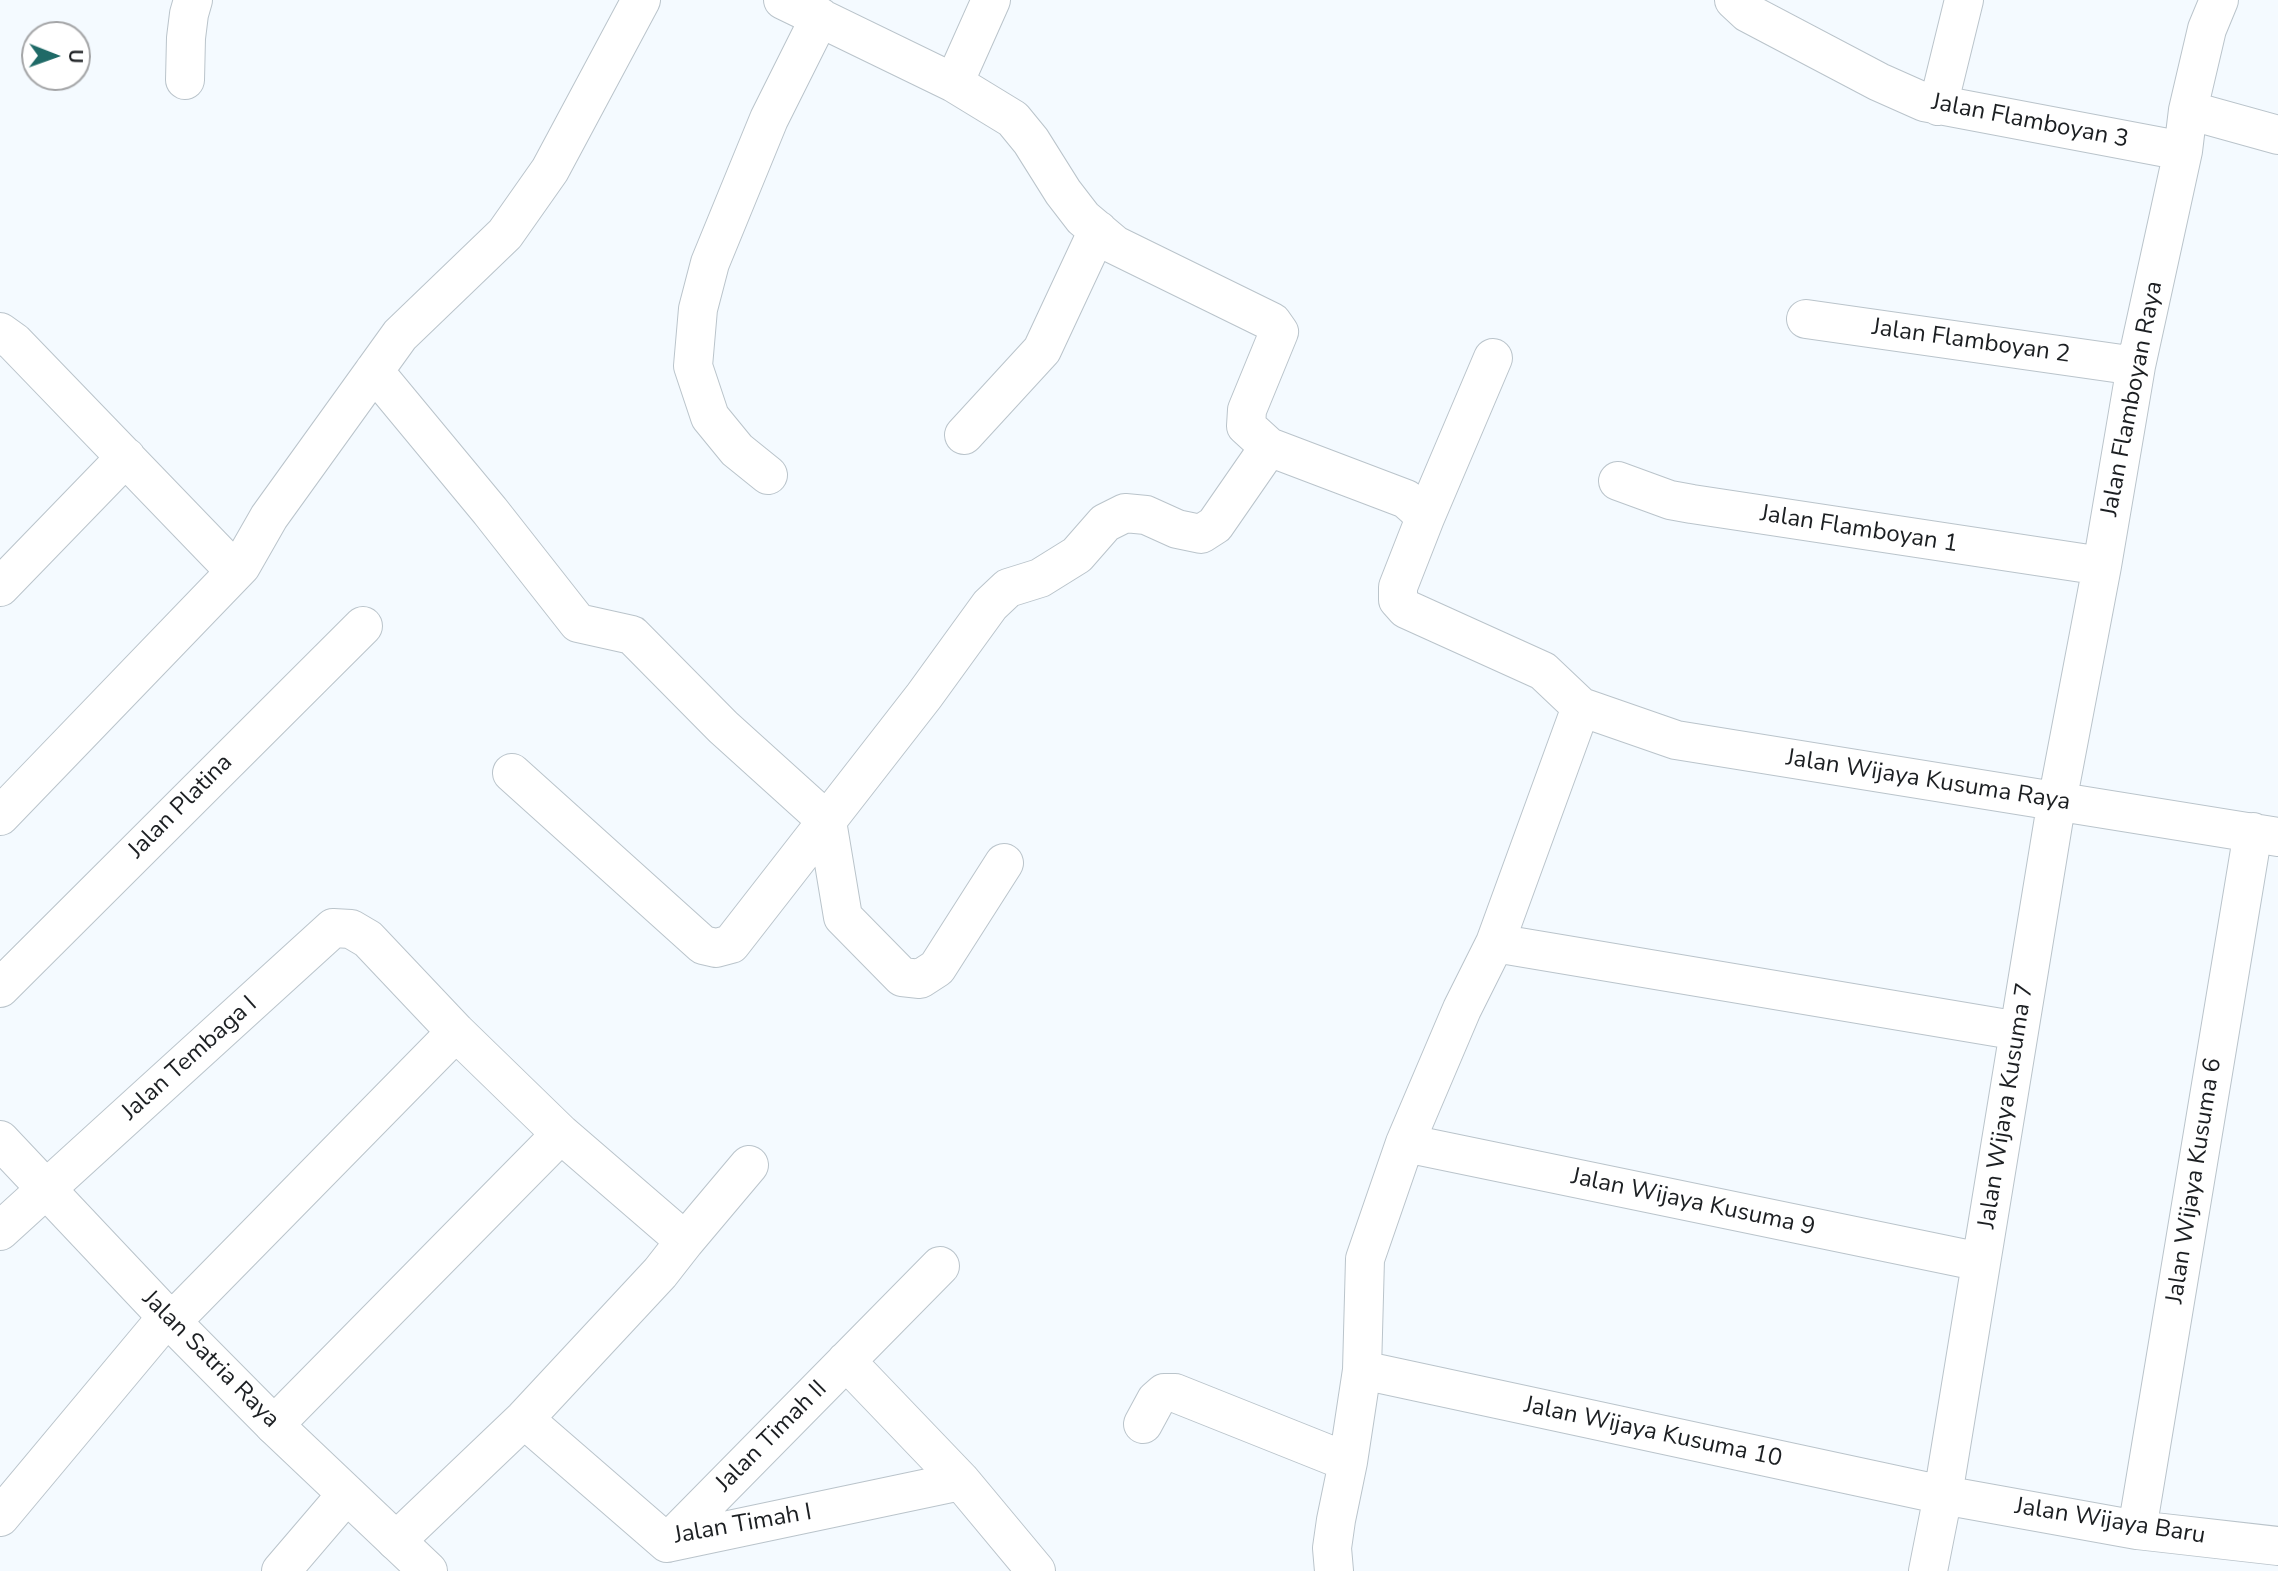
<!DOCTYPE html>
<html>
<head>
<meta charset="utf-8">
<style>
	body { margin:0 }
	#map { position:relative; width:2278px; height:1571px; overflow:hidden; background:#f4faff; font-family:"Nunito Sans",sans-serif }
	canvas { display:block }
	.north { position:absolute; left:21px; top:21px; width:70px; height:70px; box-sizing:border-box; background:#fff; border:2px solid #a4a5a7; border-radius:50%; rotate:91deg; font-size:19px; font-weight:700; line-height:28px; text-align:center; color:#1c1f22 }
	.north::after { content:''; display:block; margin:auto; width:24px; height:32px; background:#1f6a67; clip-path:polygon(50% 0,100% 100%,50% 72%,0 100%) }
</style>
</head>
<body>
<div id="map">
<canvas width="2278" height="1571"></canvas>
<div class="north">U</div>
</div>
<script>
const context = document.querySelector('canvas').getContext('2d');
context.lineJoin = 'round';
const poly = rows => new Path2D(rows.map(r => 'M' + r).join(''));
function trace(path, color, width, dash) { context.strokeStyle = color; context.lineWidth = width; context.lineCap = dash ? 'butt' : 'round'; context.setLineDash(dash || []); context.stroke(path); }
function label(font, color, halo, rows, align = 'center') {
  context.font = font + ' "Nunito Sans",sans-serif'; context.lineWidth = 6; context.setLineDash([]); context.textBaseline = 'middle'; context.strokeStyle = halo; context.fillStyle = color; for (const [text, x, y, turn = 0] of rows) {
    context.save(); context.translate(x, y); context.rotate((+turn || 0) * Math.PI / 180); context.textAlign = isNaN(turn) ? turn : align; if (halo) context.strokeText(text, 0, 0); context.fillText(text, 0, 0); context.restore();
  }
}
const minor = poly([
	[783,0,954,83,1013,119,1031,141,1063,192,1083,218,1115,245,1272,322,1279,332,1247,410,1246,426,1269,447,1406,499,1415,507,1425,518,1398,587,1398,600,1406,609,1543,671,1581,707,1676,740,2278,837],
	[1734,0,1748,13,1879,82,1924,102,2183,151],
	[185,80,186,38,189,14,193,0],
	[954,83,991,0],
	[1938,106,1964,0],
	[2188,110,2278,135],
	[1806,319,2136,366],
	[0,332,14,342,234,570],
	[374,371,490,511,578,623,632,635,723,727,827,821,843,917,902,977,920,979,937,968,1004,863],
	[964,435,1042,350,1098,230],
	[768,475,737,450,710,417,693,366,698,309,710,263,769,119,820,17],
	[1618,481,1670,500,1692,504,2102,566],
	[1425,518,1493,358],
	[0,587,126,457],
	[512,773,703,945,716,948,731,944,924,696,990,605,1008,588,1040,578,1077,555,1105,523,1125,513,1146,515,1177,529,1201,534,1215,525,1269,447],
	[0,816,241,566,269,517,400,335,505,234,550,170,641,0],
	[1495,943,2019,1031],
	[0,988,363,626],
	[1405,1143,1981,1262],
	[0,1231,333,928,351,929,368,939,456,1032,561,1134,685,1241,660,1273,524,1419,396,1541],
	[685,1241,749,1165],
	[846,1361,961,1481,1036,1571],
	[1362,1370,1943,1495,2137,1530,2278,1546],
	[524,1419,667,1543,961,1481],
	[1143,1424,1156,1400,1164,1393,1175,1393,1348,1462],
	[274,1425,561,1134],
	[0,1517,167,1317,183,1310,456,1032],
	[2137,1530,2253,832],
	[667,1543,940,1266],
	[281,1571,346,1495],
	[1334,1571,1332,1548,1336,1520,1348,1462,1362,1370,1365,1259,1405,1143,1462,1009,1495,943,1581,707],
	[1928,1571,1943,1495,2054,818,2102,566,2136,366,2183,151,2188,110,2207,29,2219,0]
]);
const tertiary = poly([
	[0,1140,167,1317,274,1425,428,1571]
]);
trace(minor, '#bac4cb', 40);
trace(tertiary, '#bac4cb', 40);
trace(minor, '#fff', 38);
trace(tertiary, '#fff', 38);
label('24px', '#1c1f22', '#fff', [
	["Jalan Flamboyan 3",2030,122,11],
	["Jalan Flamboyan 2",1971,342,8],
	["Jalan Flamboyan Raya",2133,399,-79],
	["Jalan Flamboyan 1",1859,530,9],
	["Jalan Wijaya Kusuma Raya",1928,781,9],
	["Jalan Platina",181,807,-45],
	["Jalan Tembaga I",190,1059,-42],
	["Jalan Wijaya Kusuma 7",2007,1106,-81],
	["Jalan Wijaya Kusuma 6",2195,1181,-81],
	["Jalan Wijaya Kusuma 9",1693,1203,12],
	["Jalan Satria Raya",210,1360,45],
	["Jalan Wijaya Kusuma 10",1653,1433,12],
	["Jalan Timah II",772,1437,-45],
	["Jalan Wijaya Baru",2110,1522,9],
	["Jalan Timah I",743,1525,-10]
]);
</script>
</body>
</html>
